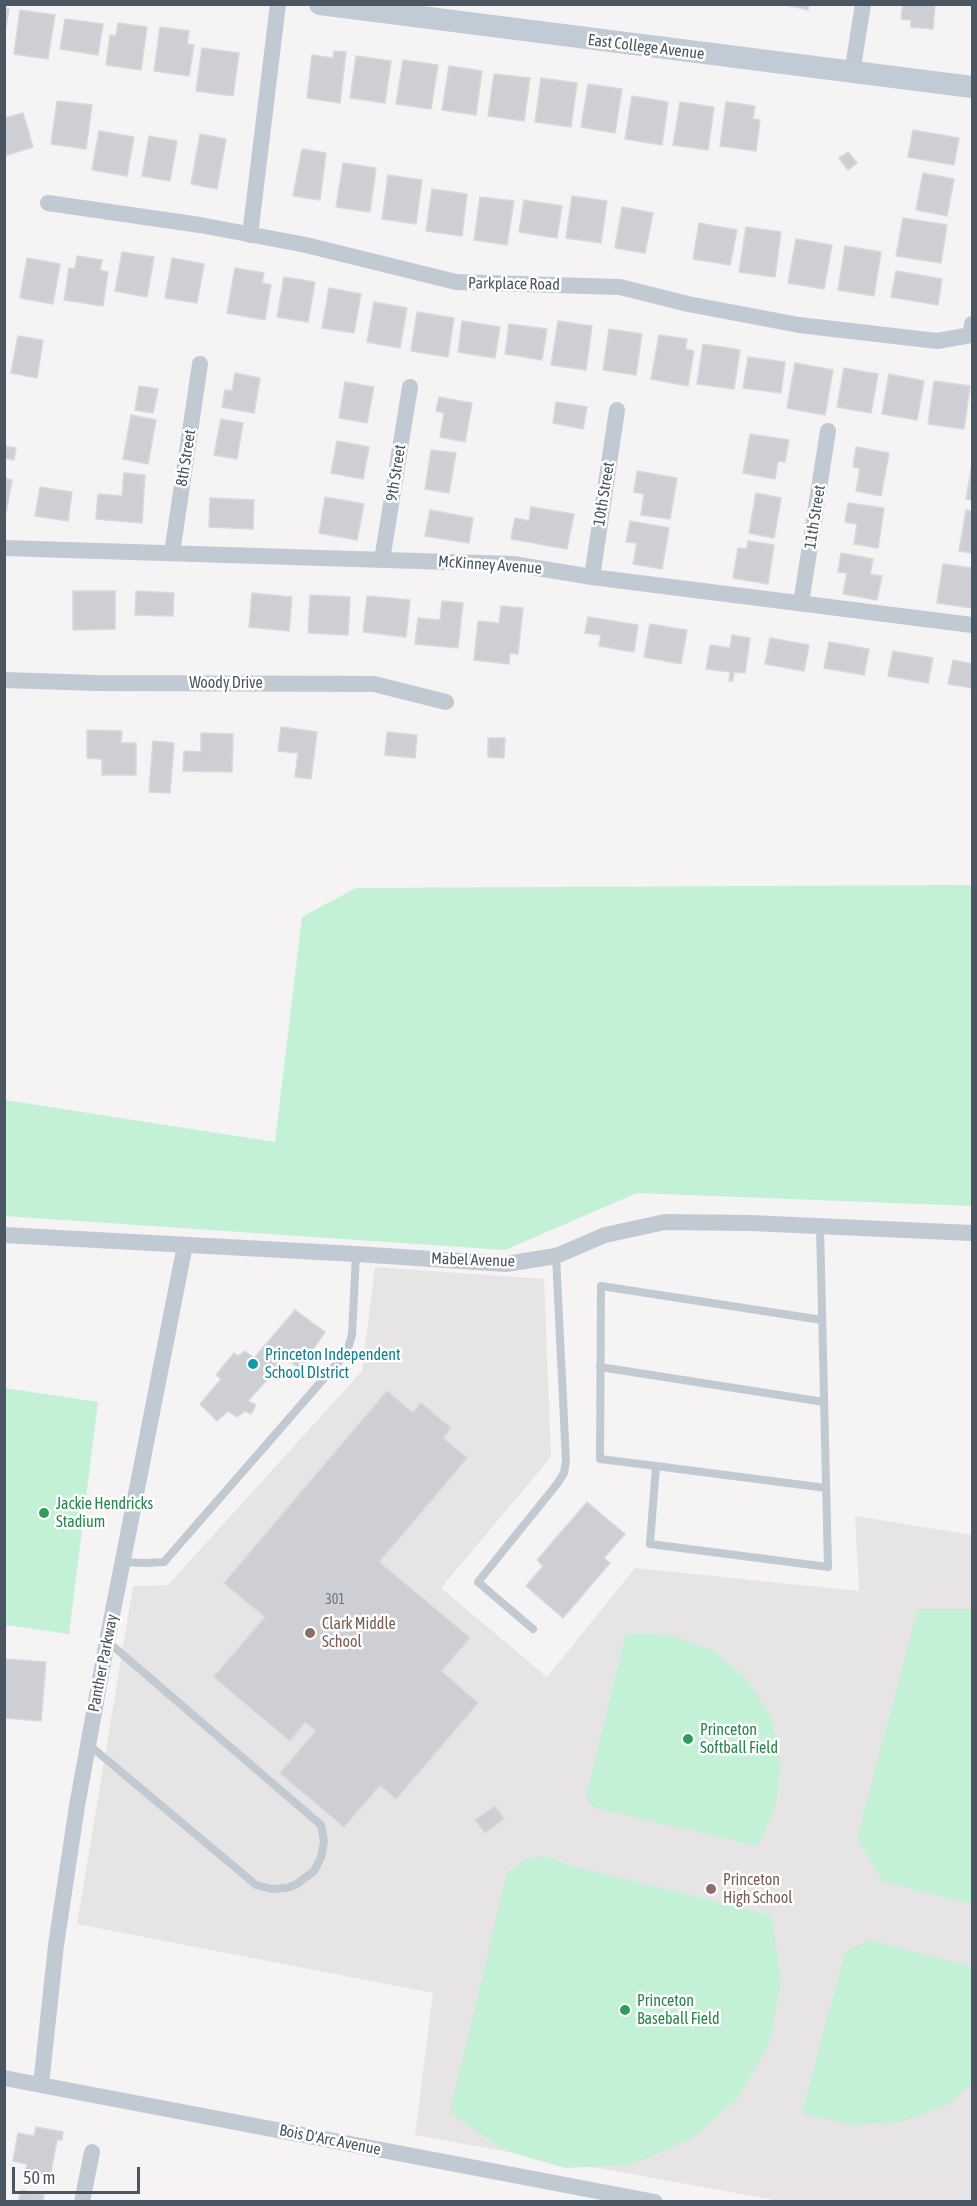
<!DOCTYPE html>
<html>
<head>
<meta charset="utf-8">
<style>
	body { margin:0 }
	#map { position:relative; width:977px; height:2206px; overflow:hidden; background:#f5f3f3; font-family:"Asap Condensed",sans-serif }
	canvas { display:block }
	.frame { position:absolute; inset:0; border:6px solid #4a5661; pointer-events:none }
	.scale { position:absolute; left:12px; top:2167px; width:128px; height:27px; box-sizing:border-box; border:3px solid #4a5661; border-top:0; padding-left:8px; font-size:18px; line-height:21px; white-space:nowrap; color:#4a5661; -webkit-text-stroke:4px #fff; paint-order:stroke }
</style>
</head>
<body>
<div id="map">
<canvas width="977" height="2206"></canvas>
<div class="frame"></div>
<div class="scale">50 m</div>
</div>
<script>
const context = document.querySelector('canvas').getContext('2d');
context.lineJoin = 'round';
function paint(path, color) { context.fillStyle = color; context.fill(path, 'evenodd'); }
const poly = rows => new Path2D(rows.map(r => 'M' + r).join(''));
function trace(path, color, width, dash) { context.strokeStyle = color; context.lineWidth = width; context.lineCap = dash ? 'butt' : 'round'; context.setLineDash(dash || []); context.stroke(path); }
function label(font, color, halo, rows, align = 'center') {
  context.font = font + ' "Asap Condensed",sans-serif'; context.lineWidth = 5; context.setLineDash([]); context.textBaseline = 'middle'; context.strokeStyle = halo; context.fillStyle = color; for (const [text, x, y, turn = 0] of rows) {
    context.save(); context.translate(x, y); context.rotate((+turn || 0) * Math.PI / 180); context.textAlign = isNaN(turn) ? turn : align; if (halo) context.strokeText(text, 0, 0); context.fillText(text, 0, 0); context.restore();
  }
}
paint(poly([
	[375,1267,544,1279,551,1457,441,1588,547,1677,635,1568,859,1591,855,1516,972,1535,972,2201,780,2201,415,2135,433,1993,77,1924,133,1586,168,1585,362,1371]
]), '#e6e4e5');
paint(poly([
	[972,885,972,1206,637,1193,505,1250,5,1216,5,1100,275,1142,302,917,356,888],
	[5,1388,98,1402,69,1634,5,1625],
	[918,1609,972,1609,972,1904,882,1881,857,1838],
	[626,1633,671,1635,713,1651,747,1679,771,1717,781,1761,776,1805,758,1846,599,1809,590,1804,586,1797],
	[545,1856,568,1865,771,1915,781,1978,770,2042,738,2098,690,2140,630,2165,565,2168,503,2150,450,2112,507,1873,524,1860],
	[869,1940,972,1967,972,2083,948,2104,901,2122,851,2125,802,2113,845,1952]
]), '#c3f1d5');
const building = poly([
	[783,4,809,4,808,10,783,4],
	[903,4,935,4,933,29,911,27,911,20,901,19,903,4],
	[4,8,9,9,4,37,4,8],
	[20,10,55,15,48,59,14,54,20,10],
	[65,19,103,24,98,55,60,49,65,19],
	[118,23,147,27,141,70,106,65,110,35,116,36,118,23],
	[160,27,189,31,187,44,194,45,189,76,154,71,160,27],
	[202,48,239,53,233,96,196,91,202,48],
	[334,51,346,52,340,103,307,98,312,55,333,58,334,51],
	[356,56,391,61,385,103,350,98,356,56],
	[403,60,438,65,431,109,396,104,403,60],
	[449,66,482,71,476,115,442,110,449,66],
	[494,74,530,78,524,121,488,116,494,74],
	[541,78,577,83,571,127,535,122,541,78],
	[588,84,622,89,615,133,581,127,588,84],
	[632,96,668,102,662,145,625,139,632,96],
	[57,101,92,105,86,149,51,144,57,101],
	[680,102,714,107,708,150,673,145,680,102],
	[726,102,755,106,753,119,760,120,756,151,720,146,726,102],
	[23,113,33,147,4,156,4,118,23,113],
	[913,130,959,138,954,165,908,157,913,130],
	[99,131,134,137,127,176,92,170,99,131],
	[200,134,226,139,217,189,191,184,200,134],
	[149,136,177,141,170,181,142,176,149,136],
	[302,149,326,153,320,200,293,196,302,149],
	[848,152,857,163,848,170,839,158,848,152],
	[343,163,376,168,370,212,336,207,343,163],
	[923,173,954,179,947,216,916,210,923,173],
	[388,175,422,180,416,224,382,219,388,175],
	[432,189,467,194,462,236,426,231,432,189],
	[572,196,607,201,601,243,566,238,572,196],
	[480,197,514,201,507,245,474,240,480,197],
	[524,200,562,206,557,238,519,232,524,200],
	[622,207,653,213,645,253,615,248,622,207],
	[903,218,947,225,941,263,896,256,903,218],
	[699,223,737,230,730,265,693,259,699,223],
	[746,227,781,232,775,277,739,272,746,227],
	[796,239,832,245,824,289,788,283,796,239],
	[845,246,881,252,874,296,838,290,845,246],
	[122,252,154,257,147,297,115,291,122,252],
	[77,256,102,260,100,270,108,272,103,306,64,300,69,268,75,269,77,256],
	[27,258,60,264,53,304,20,298,27,258],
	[172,258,204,264,197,303,165,298,172,258],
	[235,268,264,273,262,283,271,285,265,320,227,313,235,268],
	[896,271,942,279,938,305,891,297,896,271],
	[284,277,315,282,308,322,277,317,284,277],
	[329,288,361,294,354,333,322,328,329,288],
	[374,302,407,308,400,348,367,342,374,302],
	[417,312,454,318,448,357,411,351,417,312],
	[462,321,500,327,495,358,458,352,462,321],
	[558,321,592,326,586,370,551,365,558,321],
	[509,324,547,329,542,360,505,354,509,324],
	[609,329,642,334,636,375,603,370,609,329],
	[659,335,687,339,685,349,694,351,688,386,651,379,659,335],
	[18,336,43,340,37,378,11,373,18,336],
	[703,344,740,350,734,389,697,384,703,344],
	[748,357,785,362,781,393,743,388,748,357],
	[795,363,833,370,825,415,787,408,795,363],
	[844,368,878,374,871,413,837,407,844,368],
	[235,373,260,378,254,413,222,407,225,390,232,391,235,373],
	[889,374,924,381,917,420,882,414,889,374],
	[934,381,970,386,964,429,928,424,934,381],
	[345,382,374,387,367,423,339,418,345,382],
	[139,386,158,389,153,413,135,410,139,386],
	[439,397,472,403,465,442,440,437,444,413,436,411,439,397],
	[556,402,587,407,583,429,553,423,556,402],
	[131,415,156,420,148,464,123,459,131,415],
	[221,419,243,423,237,459,214,455,221,419],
	[750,434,789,440,785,462,778,461,775,479,743,473,750,434],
	[337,441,369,447,363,479,331,473,337,441],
	[4,446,16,448,14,460,4,458,4,446],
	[856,447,889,453,881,496,856,491,860,468,853,467,856,447],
	[431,450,456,453,449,493,425,489,431,450],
	[972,464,972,500,966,499,972,464],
	[637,471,677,478,670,519,641,515,644,494,634,492,637,471],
	[124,473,145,475,142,523,96,519,98,494,122,496,124,473],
	[4,478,12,480,6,513,4,513,4,478],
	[40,487,72,492,68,521,35,516,40,487],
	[756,493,781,498,774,538,749,533,756,493],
	[325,497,364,504,357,540,319,533,325,497],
	[210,498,254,500,253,529,209,527,210,498],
	[848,503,884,508,878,548,854,544,857,524,845,522,848,503],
	[531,507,574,514,567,549,511,539,515,518,529,521,531,507],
	[430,510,473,518,469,543,425,536,430,510],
	[966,510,972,511,972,553,959,551,966,510],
	[630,521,669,528,662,569,633,564,637,543,626,542,630,521],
	[748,541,774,545,768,584,733,578,738,548,747,549,748,541],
	[841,553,873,559,870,574,882,576,877,600,843,594,847,573,838,572,841,553],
	[943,564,972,568,972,608,937,603,943,564],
	[73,591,115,591,115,629,73,630,73,591],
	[136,591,174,593,173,616,135,615,136,591],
	[252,593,292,597,289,631,249,627,252,593],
	[310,595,350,597,348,635,308,633,310,595],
	[367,596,410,600,406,637,363,632,367,596],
	[442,601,463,603,458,648,415,644,418,618,440,620,442,601],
	[501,606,523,608,518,654,510,653,509,664,474,660,478,621,499,623,501,606],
	[588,617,638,625,634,652,599,646,601,635,585,633,588,617],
	[650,624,687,630,681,664,644,657,650,624],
	[732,635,750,638,745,673,734,672,733,681,729,681,730,672,706,669,710,645,730,648,732,635],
	[770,638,809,645,804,671,765,664,770,638],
	[829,642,869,649,864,675,824,668,829,642],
	[893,651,933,658,928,683,888,676,893,651],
	[953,660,972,664,972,688,948,684,953,660],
	[281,727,317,732,311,779,295,777,298,753,278,751,281,727],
	[87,730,122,731,121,743,136,743,136,775,102,775,102,759,87,758,87,730],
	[387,732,417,735,415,758,385,755,387,732],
	[201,733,233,734,232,772,183,771,184,751,201,752,201,733],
	[488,738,505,738,504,758,488,757,488,738],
	[153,741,174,743,170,793,149,792,153,741],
	[295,1310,325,1332,300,1369,286,1359,248,1401,256,1405,251,1414,245,1411,237,1417,228,1411,217,1421,200,1404,221,1379,216,1375,234,1353,238,1356,245,1351,254,1358,295,1310],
	[387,1391,413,1413,421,1403,451,1428,443,1438,467,1458,379,1562,470,1638,441,1671,478,1703,396,1799,380,1785,344,1827,280,1773,316,1731,305,1722,290,1741,214,1677,265,1617,224,1583,387,1391],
	[587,1502,625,1534,604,1558,610,1563,563,1618,526,1586,543,1566,537,1560,587,1502],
	[4,1659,46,1662,41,1721,4,1718,4,1659],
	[495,1806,504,1819,485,1833,475,1820,495,1806],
	[36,2127,63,2132,62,2140,57,2140,50,2177,25,2173,27,2164,13,2161,18,2133,34,2136,36,2127],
	[21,2190,44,2195,43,2202,18,2202,21,2190]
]);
paint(building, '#cdcfd5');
trace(building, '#d7d9de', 1.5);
trace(poly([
	[820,1226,828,1567,650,1544,656,1466,600,1459,601,1286,822,1320],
	[600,1367,824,1402],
	[656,1466,826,1488],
	[123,1562,146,1563,164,1562,347,1352,352,1335,356,1254],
	[533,1629,478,1582,557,1484,564,1473,566,1461,556,1256],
	[88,1744,256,1885,271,1889,287,1888,297,1884,314,1871,321,1857,324,1841,321,1825,107,1641]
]), '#c1cad2', 8);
trace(poly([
	[852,73,863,4],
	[48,203,200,225,306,245,456,282,620,287,688,304,799,325,937,341,971,335,972,324],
	[250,235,278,4],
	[4,548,513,564,592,577,972,625],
	[172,553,200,364],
	[382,560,410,387],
	[592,577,617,410],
	[801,603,828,431],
	[4,680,97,683,374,684,446,702],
	[4,1235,356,1254,506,1264,556,1256,605,1235,665,1222,751,1223,972,1233],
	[4,2078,655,2202],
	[41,2085,56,1945,77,1806,107,1641,185,1245],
	[82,2202,92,2152]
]), '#c1cad2', 16);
trace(poly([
	[320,4,972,87]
]), '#c1cbd6', 22);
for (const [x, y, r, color] of [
	[253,1364,6,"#0f9aa8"],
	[44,1513,6,"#2e9e5b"],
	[310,1633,6,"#8d6e63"],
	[688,1739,6,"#2e9e5b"],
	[711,1889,6,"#8d6e63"],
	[625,2010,6,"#2e9e5b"]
]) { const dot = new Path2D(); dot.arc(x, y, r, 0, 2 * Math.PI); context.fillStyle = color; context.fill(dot); trace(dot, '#fff', 2); }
label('14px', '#6b747e', null, [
	["301",335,1600]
]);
label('16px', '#4a5661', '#fff', [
	["East College Avenue",646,47,7],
	["Parkplace Road",514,284,1],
	["8th Street",186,458,-81],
	["9th Street",396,473,-81],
	["10th Street",604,494,-81],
	["11th Street",815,517,-81],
	["McKinney Avenue",490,565,4],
	["Woody Drive",226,683],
	["Mabel Avenue",473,1260,2],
	["Panther Parkway",103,1663,-79],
	["Bois D'Arc Avenue",330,2140,11]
]);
label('16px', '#0d838f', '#fff', [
	["Princeton Independent",265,1355],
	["School DIstrict",265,1373]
], 'left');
label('16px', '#27864d', '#fff', [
	["Jackie Hendricks",56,1504],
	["Stadium",56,1522],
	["Princeton",700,1730],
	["Softball Field",700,1748],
	["Princeton",637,2001],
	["Baseball Field",637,2019]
], 'left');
label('16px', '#785e54', '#fff', [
	["Clark Middle",322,1624],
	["School",322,1642],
	["Princeton",723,1880],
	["High School",723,1898]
], 'left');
</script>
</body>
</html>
